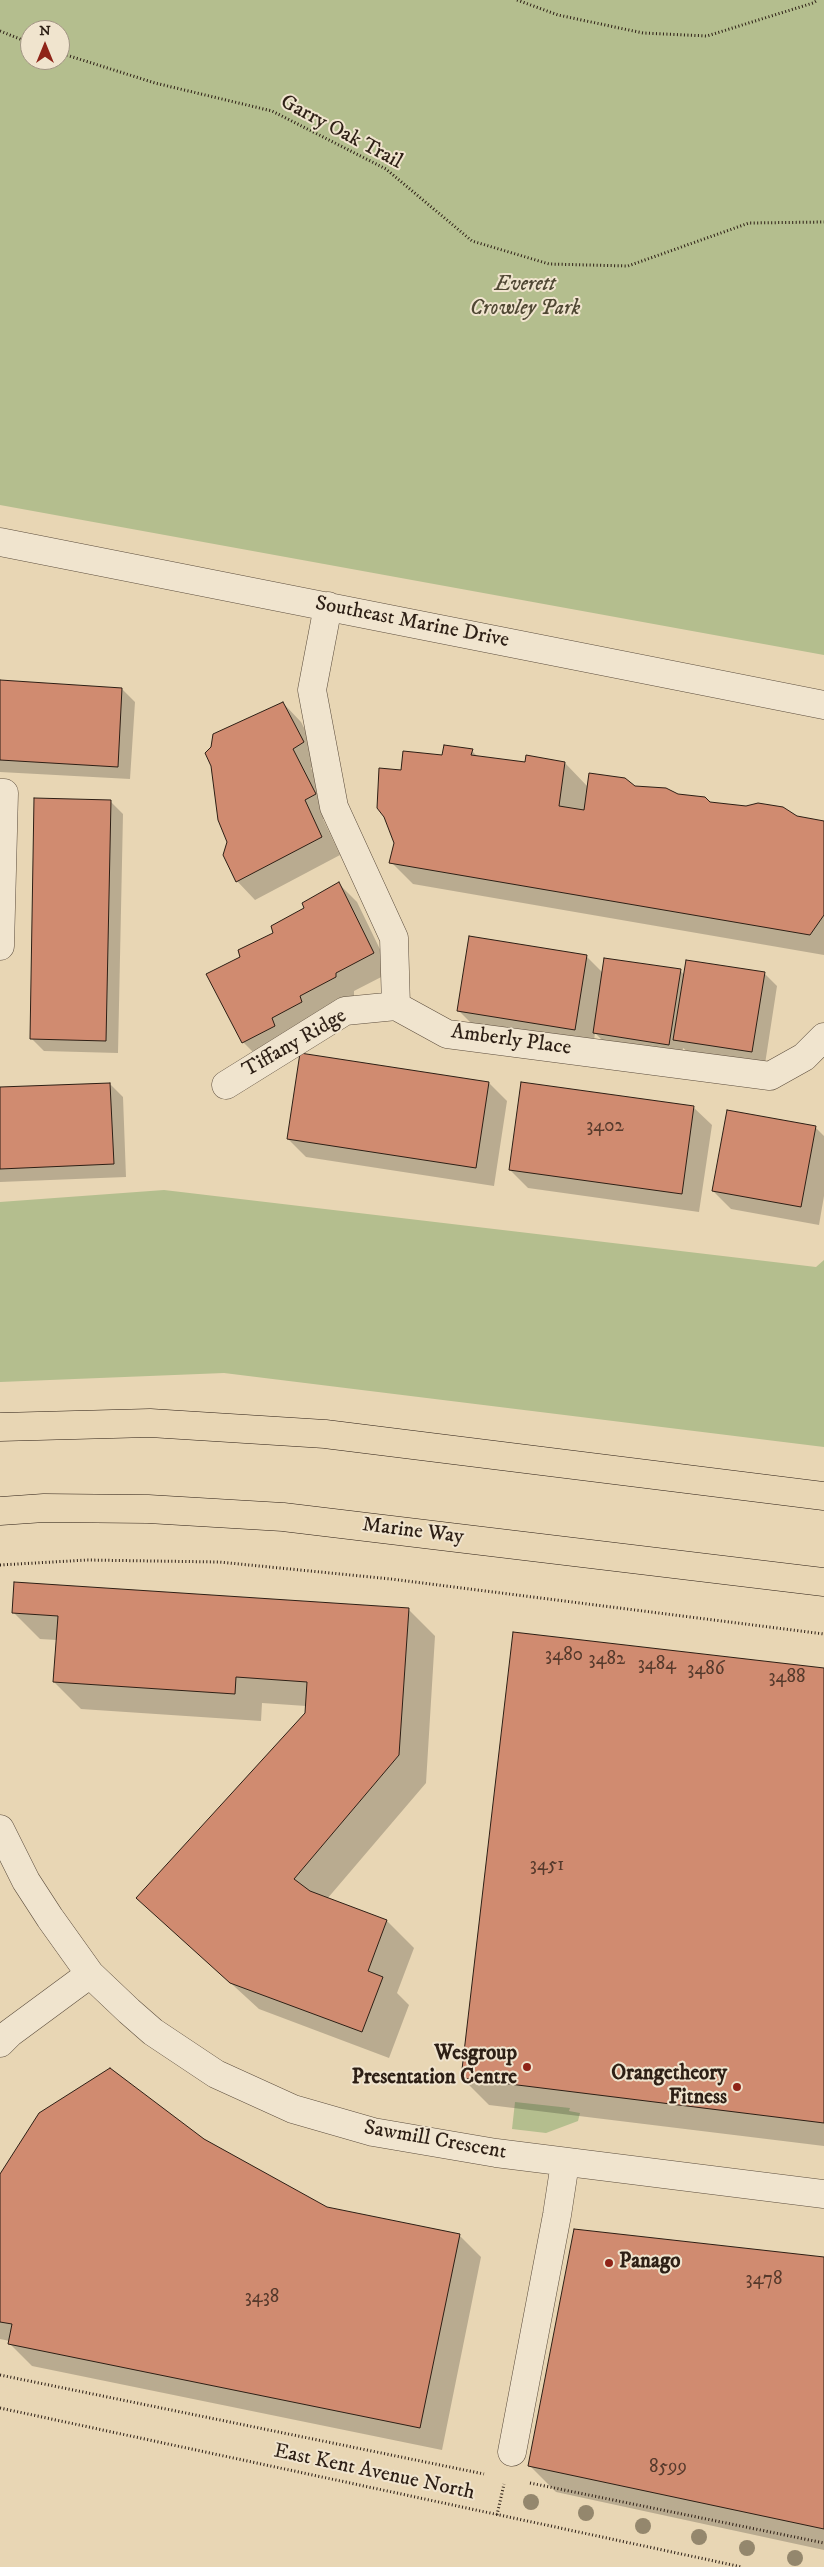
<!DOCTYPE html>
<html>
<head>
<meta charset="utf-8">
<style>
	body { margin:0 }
	#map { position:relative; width:824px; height:2567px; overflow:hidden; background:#e8d6b4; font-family:"IM FELL DW Pica",serif }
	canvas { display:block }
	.north { position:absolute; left:20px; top:20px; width:50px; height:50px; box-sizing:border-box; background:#f0e4ce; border:1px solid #a29584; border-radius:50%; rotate:0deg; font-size:14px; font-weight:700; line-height:20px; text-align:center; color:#2d1f15 }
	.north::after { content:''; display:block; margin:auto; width:18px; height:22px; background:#8f2418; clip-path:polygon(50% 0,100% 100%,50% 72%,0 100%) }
</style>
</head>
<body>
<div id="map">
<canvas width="824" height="2567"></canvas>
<div class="north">N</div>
</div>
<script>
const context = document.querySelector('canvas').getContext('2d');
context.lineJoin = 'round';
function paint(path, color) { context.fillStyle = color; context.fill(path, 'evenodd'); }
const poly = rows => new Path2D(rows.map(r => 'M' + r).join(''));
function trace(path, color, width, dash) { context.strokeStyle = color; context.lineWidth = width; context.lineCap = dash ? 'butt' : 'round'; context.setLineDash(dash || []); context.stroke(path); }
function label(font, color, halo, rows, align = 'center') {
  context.font = font + ' "IM FELL DW Pica",serif'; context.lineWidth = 4; context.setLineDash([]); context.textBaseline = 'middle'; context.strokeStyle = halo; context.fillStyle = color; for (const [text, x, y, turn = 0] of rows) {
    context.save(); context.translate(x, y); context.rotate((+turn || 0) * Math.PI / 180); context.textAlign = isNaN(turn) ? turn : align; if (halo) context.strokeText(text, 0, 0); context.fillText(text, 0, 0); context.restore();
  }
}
paint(poly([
	[0,0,824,0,824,655,0,505],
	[30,30,60,30,60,60,30,60],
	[164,1190,816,1267,824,1260,824,1447,224,1373,0,1382,0,1202],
	[515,2102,570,2108,569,2111,580,2113,578,2121,546,2133,512,2129]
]), '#b4be8e');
paint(poly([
	[0,682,122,689,135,702,130,779,0,772],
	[283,703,301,722,321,761,311,768,334,812,323,819,340,855,255,900,237,881],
	[472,751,478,757,526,764,565,763,588,787,635,787,710,804,824,822,824,955,413,884,391,862,396,842,402,772,443,757],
	[110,801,123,814,118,1053,44,1051,31,1038],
	[339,884,357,902,391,972,354,991,354,996,318,1014,261,1060,243,1042,242,957],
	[586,956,603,973,680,970,684,975,764,973,777,986,765,1064,688,1052,683,1048,682,1057,607,1045,595,1033,593,1048,477,1029,459,1011],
	[489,1083,507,1101,494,1186,306,1157,288,1139],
	[110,1084,123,1097,126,1177,0,1182,0,1089],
	[693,1107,712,1125,699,1212,528,1188,510,1170],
	[815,1127,824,1136,824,1196,819,1225,731,1209,713,1191],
	[408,1609,435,1636,426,1783,327,1899,387,1921,414,1948,397,1993,409,2005,389,2058,259,2009,138,1898,306,1713,306,1706,262,1703,261,1721,81,1709,54,1682,57,1640,40,1639,13,1612],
	[824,1669,824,2146,489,2105,462,2078],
	[204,2141,326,2208,459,2235,481,2257,442,2450,32,2366,9,2343,10,2341,0,2339,0,2176],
	[824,2258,824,2550,556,2492,529,2465]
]), '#0003');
const building = poly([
	[0,680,122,688,118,767,0,760,0,680],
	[283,702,304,742,293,749,316,794,305,800,322,837,236,882,223,855,227,842,218,820,211,766,205,753,211,747,213,734,283,702],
	[444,745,473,749,471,755,525,762,526,755,565,762,559,806,584,810,589,773,625,778,635,786,666,788,678,794,705,797,710,802,746,806,758,803,783,807,797,816,824,821,824,915,810,935,389,863,394,843,384,817,377,808,379,768,401,770,403,751,442,755,444,745],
	[34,798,111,800,106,1041,30,1039,34,798],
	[339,882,374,953,336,973,336,977,300,996,302,1002,272,1018,275,1026,242,1043,206,974,240,957,238,950,273,933,271,926,304,908,302,903,339,882],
	[469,936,587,955,575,1030,457,1011,469,936],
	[604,958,681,969,669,1045,593,1033,604,958],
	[686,960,765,972,752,1052,673,1040,686,960],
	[300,1053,489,1082,476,1168,287,1139,300,1053],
	[521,1082,694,1106,682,1194,509,1170,521,1082],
	[110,1083,114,1164,0,1169,0,1087,110,1083],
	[727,1110,816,1126,801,1207,712,1191,727,1110],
	[14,1582,409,1608,399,1755,294,1879,310,1891,387,1920,368,1971,383,1977,362,2032,230,1983,136,1898,305,1713,307,1682,236,1677,235,1694,53,1682,58,1616,12,1613,14,1582],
	[513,1632,824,1668,824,2123,461,2078,513,1632],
	[110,2068,204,2139,327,2207,460,2234,420,2428,8,2344,12,2324,0,2322,0,2174,39,2113,110,2068],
	[574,2229,824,2257,824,2529,528,2466,574,2229]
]);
paint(building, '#d08b70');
trace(building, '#2d1f15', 1);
const minor = poly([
	[0,542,824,705],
	[328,606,312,690,334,807,394,938,396,1006,447,1034,770,1076,804,1057,824,1037],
	[0,793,4,793,0,946],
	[226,1085,345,1011,396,1006],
	[0,1829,26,1881,50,1918,90,1974,129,2011,153,2032,216,2074,293,2109,373,2132,496,2153,824,2194],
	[0,2043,10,2033,90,1974],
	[512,2452,557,2215,565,2163]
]);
const major = poly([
	[0,1427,150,1423,325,1434,824,1496],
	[0,1511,44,1508,148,1509,283,1517,824,1582]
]);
trace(minor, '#5c4d3d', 29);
trace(major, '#2d1f15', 29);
trace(poly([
	[517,0,558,15,643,33,707,36,813,3,818,0],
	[0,31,30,43],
	[60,53,155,83,272,111,386,169,472,241,549,264,628,266,749,223,824,222],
	[0,1565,87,1560,219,1562,391,1579,824,1634],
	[0,2375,484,2474],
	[0,2408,742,2567],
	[530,2483,824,2543],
	[497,2515,504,2484]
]), '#2d1f15', 3, [1, 2.5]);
trace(minor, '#f0e4ce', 28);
trace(major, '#e8d6b4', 28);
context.fillStyle = '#94876d';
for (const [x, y] of [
	[531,2502],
	[586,2513],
	[643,2526],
	[699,2537],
	[747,2548],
	[795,2558]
]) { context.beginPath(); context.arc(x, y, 8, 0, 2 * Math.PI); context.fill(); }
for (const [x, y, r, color] of [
	[527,2067,5,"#8f2418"],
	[737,2087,5,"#8f2418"],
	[609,2263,5,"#8f2418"]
]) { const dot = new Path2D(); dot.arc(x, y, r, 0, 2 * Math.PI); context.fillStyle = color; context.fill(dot); trace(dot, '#f0e4ce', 2); }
label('19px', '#563a2c', null, [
	["3402",605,1127],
	["3480",564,1656],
	["3482",607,1660],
	["3484",657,1665],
	["3486",706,1670],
	["3488",787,1678],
	["3451",547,1866],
	["3478",764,2280],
	["3438",262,2298],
	["8599",668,2468]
]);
label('21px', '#2d1f15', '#f0e4ce', [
	["Garry Oak Trail",341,133,28],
	["Southeast Marine Drive",412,623,11],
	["Amberly Place",511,1041,8],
	["Tiffany Ridge",295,1044,-30],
	["Marine Way",413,1532,7],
	["Sawmill Crescent",435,2141,10],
	["East Kent Avenue North",374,2473,12]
]);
label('italic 21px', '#4f4733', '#f0e4ce', [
	["Everett",525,286],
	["Crowley Park",525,310]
]);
label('bold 21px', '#2d1f15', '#f0e4ce', [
	["Wesgroup",517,2055],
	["Presentation Centre",517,2079],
	["Orangetheory",727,2075],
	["Fitness",727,2099],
	["Panago",619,2263,"left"]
], 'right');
</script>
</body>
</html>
